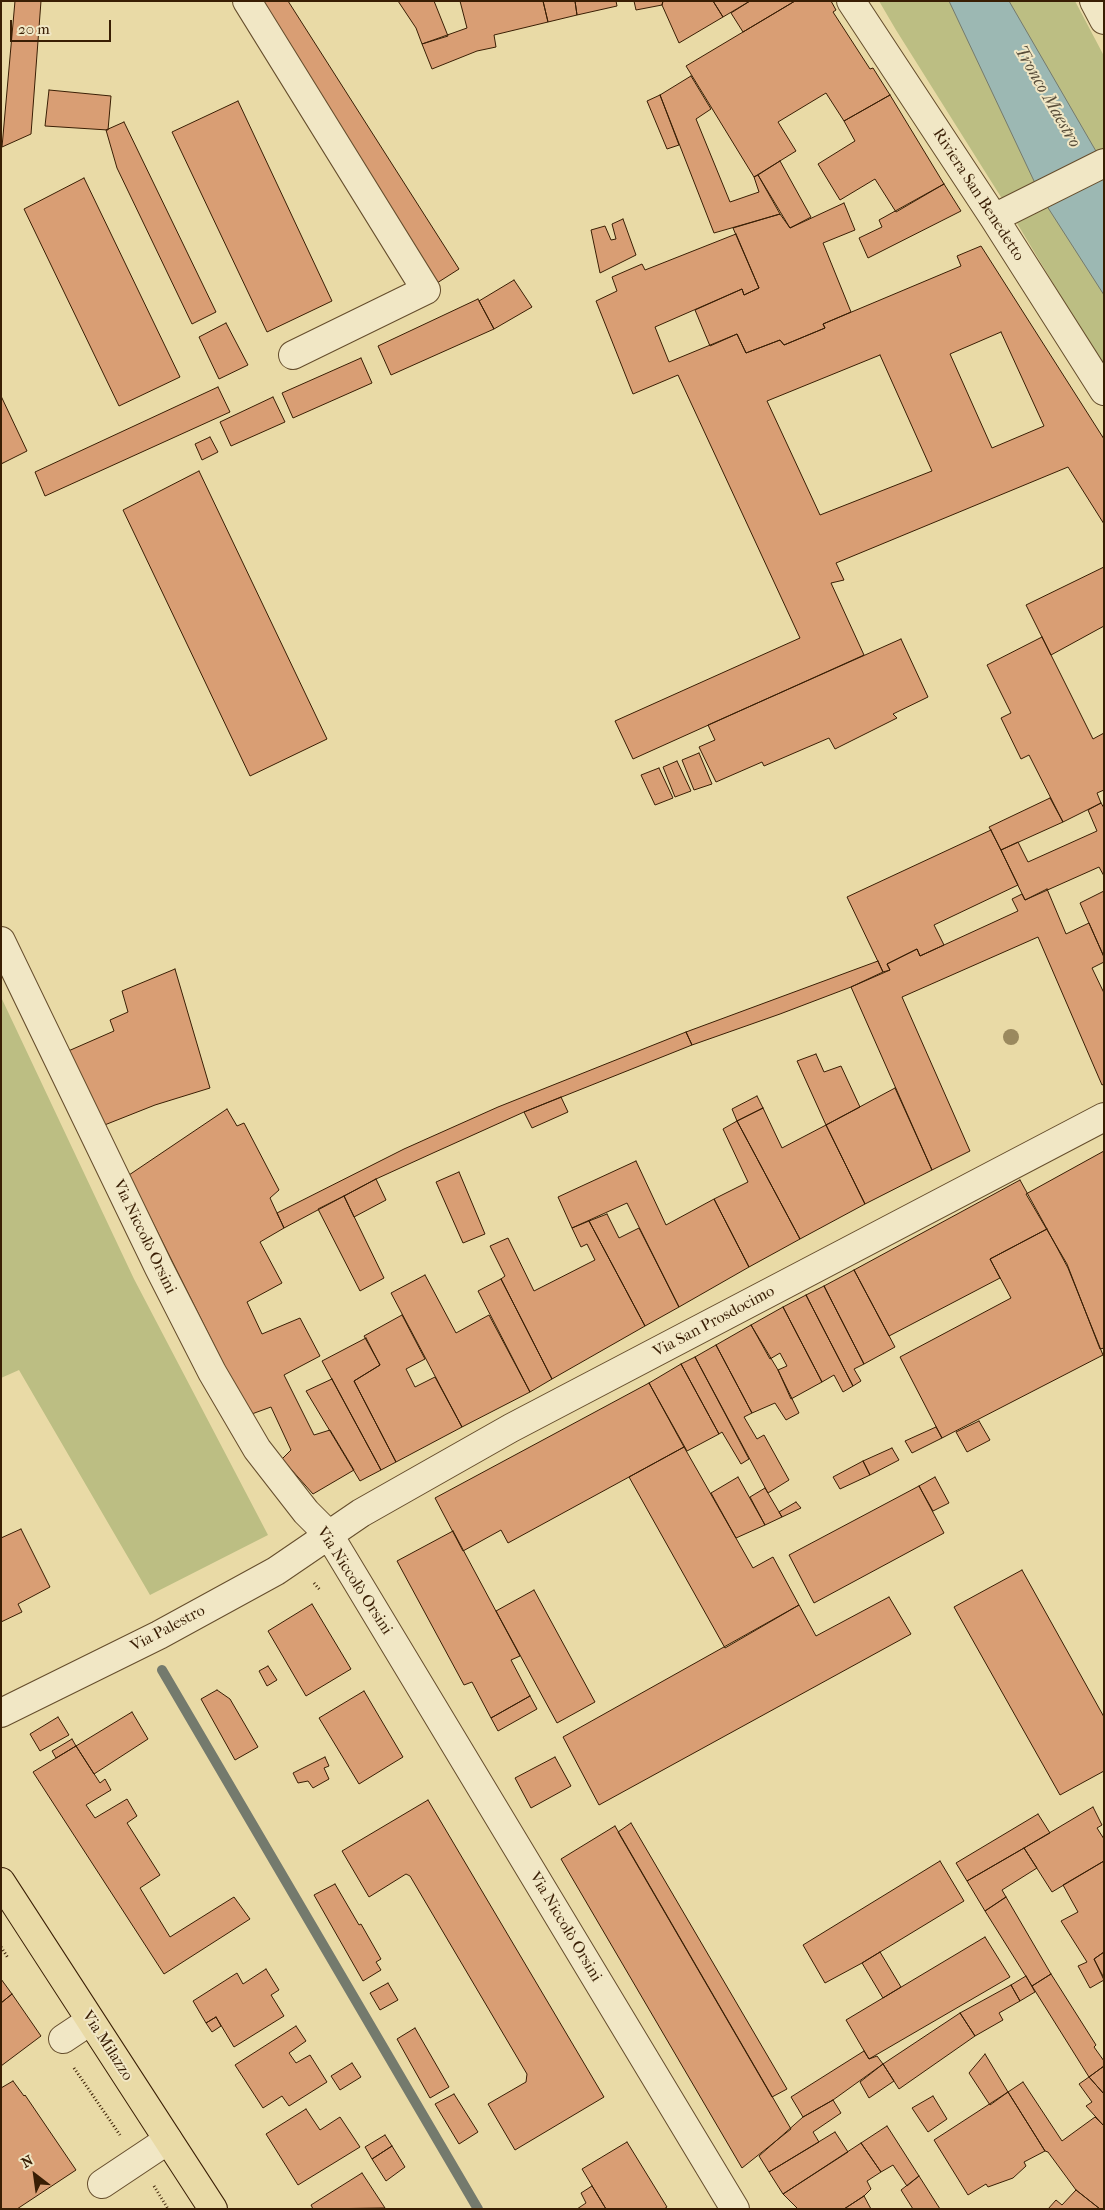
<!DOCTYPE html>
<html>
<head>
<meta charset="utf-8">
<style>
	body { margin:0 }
	#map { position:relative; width:1105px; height:2210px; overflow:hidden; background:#e9daa6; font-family:"IM FELL French Canon",serif }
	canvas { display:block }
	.frame { position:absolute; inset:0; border:2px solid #391e04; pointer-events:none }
	.north { position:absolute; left:10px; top:2150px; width:50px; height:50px; -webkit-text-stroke:4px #f1e7c5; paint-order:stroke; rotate:330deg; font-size:14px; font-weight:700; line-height:20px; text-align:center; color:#391e04 }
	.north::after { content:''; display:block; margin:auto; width:18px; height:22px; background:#391e04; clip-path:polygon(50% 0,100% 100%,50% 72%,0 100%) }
	.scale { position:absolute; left:10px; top:20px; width:101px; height:22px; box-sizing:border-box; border:2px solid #391e04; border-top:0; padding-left:6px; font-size:15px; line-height:18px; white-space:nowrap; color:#391e04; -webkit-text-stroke:4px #f1e7c5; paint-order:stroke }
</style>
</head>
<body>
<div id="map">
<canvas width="1105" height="2210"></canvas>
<div class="frame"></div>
<div class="north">N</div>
<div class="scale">20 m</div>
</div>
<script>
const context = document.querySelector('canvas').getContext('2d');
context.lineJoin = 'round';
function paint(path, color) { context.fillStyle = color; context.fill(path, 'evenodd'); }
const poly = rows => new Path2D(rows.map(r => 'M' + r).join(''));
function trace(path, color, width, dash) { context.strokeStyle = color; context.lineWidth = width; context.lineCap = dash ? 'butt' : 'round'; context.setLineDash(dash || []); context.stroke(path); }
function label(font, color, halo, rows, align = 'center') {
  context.font = font + ' "IM FELL French Canon",serif'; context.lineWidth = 4; context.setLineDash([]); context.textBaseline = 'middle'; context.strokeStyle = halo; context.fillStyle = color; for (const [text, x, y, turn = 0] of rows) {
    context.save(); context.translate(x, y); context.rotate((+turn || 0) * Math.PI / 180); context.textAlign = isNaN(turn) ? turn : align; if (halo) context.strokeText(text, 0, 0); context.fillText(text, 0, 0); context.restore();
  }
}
paint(poly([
	[879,1,1075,1,1104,56,1104,368,1006,205,896,30],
	[1,997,134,1279,268,1535,150,1595,19,1370,1,1378]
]), '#bcbe83');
const water = poly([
	[949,1,1009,1,1104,165,1104,295,1043,200,949,1]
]);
paint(water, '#9cb8b3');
trace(water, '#747a6d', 1);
trace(poly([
	[162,1670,478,2209]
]), '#747a6d', 10);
const building = poly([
	[15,1,41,1,31,134,2,147,15,1],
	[256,1,288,1,459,269,437,283,256,1],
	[398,1,434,1,448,36,422,44,416,28,398,1],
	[460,1,543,1,548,22,494,35,496,47,477,51,432,69,422,44,467,28,460,1],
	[543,1,575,1,577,15,548,22,543,1],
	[575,1,616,1,617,6,577,15,575,1],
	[634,1,663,1,662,5,636,10,634,1],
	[663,1,713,1,723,17,679,43,662,5,663,1],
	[713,1,750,1,723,17,713,1],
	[750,1,795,1,743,32,731,13,750,1],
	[795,1,831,1,836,10,833,12,870,69,873,68,890,95,844,121,826,93,778,122,796,151,754,177,686,66,795,1],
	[691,76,711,109,696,119,730,202,759,192,754,177,758,175,780,214,714,233,660,95,691,76],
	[49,90,111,96,108,130,45,126,49,90],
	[660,95,679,145,667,149,647,101,660,95],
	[890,95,944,184,896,212,875,179,840,200,818,164,855,141,844,121,890,95],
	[238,101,332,301,267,332,172,132,238,101],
	[124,122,216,312,192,324,117,168,106,130,124,122],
	[780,161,811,217,790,228,758,175,780,161],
	[84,178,180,377,119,406,24,209,84,178],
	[944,184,961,211,868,258,859,238,882,227,879,220,944,184],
	[844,203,855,230,823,243,851,312,823,324,825,328,784,345,780,340,746,353,737,334,710,346,695,310,742,289,744,295,759,288,733,228,780,214,790,228,844,203],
	[623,219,636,255,600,273,591,230,605,226,611,240,616,239,612,224,623,219],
	[736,234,759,288,744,295,742,289,655,327,669,362,737,334,746,353,780,340,784,345,825,328,823,324,961,266,957,256,981,246,1104,439,1104,524,1068,467,836,563,844,580,831,583,864,655,633,759,615,721,800,638,678,375,633,394,596,301,617,291,612,277,642,264,645,270,736,234],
	[1001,332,1044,426,992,448,950,354,1001,332],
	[880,355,932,471,820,515,767,401,880,355],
	[514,280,532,307,494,329,479,301,514,280],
	[478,299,494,329,391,375,378,346,478,299],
	[226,323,248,365,219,379,199,337,226,323],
	[361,358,372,383,293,418,282,393,361,358],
	[218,387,230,412,45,496,35,472,218,387],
	[1,396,27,451,1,464,1,396],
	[273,397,285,422,231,446,220,422,273,397],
	[210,437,218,452,202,460,195,444,210,437],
	[199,471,327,739,250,776,123,510,199,471],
	[1104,567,1104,626,1051,655,1026,605,1104,567],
	[1042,637,1093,739,1104,733,1104,790,1097,793,1101,803,1063,822,1029,755,1021,759,1001,718,1011,713,987,665,1042,637],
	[901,639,928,697,893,714,897,718,835,749,829,738,764,766,762,762,716,782,699,747,715,740,708,725,901,639],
	[699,753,712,784,694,790,682,760,699,753],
	[677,761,691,791,675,797,663,767,677,761],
	[659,768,673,798,655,805,641,775,659,768],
	[1050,798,1063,822,1001,850,989,827,1050,798],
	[1101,803,1104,808,1104,876,1099,867,1025,900,1001,850,1018,842,1028,862,1097,831,1088,810,1101,803],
	[991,830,1018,885,934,925,944,945,920,956,917,949,887,964,890,970,883,972,847,897,991,830],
	[1047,889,1066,934,1089,923,1104,957,1104,962,1092,968,1104,993,1104,1084,1102,1085,1038,937,902,997,970,1151,932,1170,851,987,890,970,887,964,917,949,920,956,1018,911,1012,899,1022,894,1025,900,1047,889],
	[1104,891,1104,957,1080,903,1104,891],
	[878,961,883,972,851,987,780,1014,692,1045,686,1032,878,961],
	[175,969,210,1088,155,1105,102,1126,66,1052,114,1031,110,1020,128,1012,122,991,175,969],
	[686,1032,692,1045,524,1112,433,1153,376,1179,284,1228,277,1213,404,1149,498,1107,686,1032],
	[816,1054,824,1072,841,1066,860,1107,826,1125,797,1061,816,1054],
	[895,1088,932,1170,865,1204,826,1125,895,1088],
	[757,1096,763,1108,737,1121,732,1109,757,1096],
	[561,1097,568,1112,532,1128,524,1112,561,1097],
	[763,1108,782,1148,826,1125,865,1204,800,1239,737,1121,763,1108],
	[227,1109,237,1126,244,1123,279,1190,270,1198,284,1228,260,1242,282,1283,247,1302,262,1334,300,1318,320,1356,284,1375,314,1435,330,1430,354,1470,313,1494,282,1459,291,1450,271,1407,249,1415,129,1175,227,1109],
	[737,1121,800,1239,749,1267,714,1199,748,1182,723,1129,737,1121],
	[1104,1151,1104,1348,1100,1349,1067,1264,1026,1194,1104,1151],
	[636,1161,666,1225,714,1199,749,1267,679,1307,627,1203,572,1228,558,1197,636,1161],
	[459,1172,485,1234,463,1243,436,1182,459,1172],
	[376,1179,386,1200,354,1217,344,1196,376,1179],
	[1020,1180,1047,1229,990,1259,1000,1278,889,1336,854,1270,1020,1180],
	[344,1196,384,1278,360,1291,318,1209,344,1196],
	[607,1214,619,1238,639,1228,679,1307,645,1326,589,1221,607,1214],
	[589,1221,645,1326,552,1379,501,1279,505,1276,490,1246,508,1238,534,1291,595,1260,587,1244,581,1247,572,1228,589,1221],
	[1047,1229,1068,1268,1103,1355,942,1438,900,1357,1011,1298,990,1259,1047,1229],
	[854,1270,895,1347,864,1364,824,1286,854,1270],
	[425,1275,456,1333,489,1315,530,1392,462,1427,391,1293,425,1275],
	[501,1279,552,1379,530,1392,478,1291,501,1279],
	[824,1286,864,1364,854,1369,861,1381,853,1386,806,1295,824,1286],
	[806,1295,853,1386,843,1392,834,1375,822,1382,783,1307,806,1295],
	[783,1307,822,1382,791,1399,778,1370,787,1366,780,1353,770,1359,751,1325,783,1307],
	[402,1315,425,1359,406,1369,415,1387,435,1377,462,1427,396,1462,354,1381,380,1365,364,1336,402,1315],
	[751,1325,778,1370,799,1413,786,1420,775,1403,752,1413,716,1345,751,1325],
	[366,1338,380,1365,354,1381,396,1462,381,1470,322,1361,366,1338],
	[716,1345,752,1413,744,1417,757,1439,764,1435,789,1480,768,1493,695,1357,716,1345],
	[695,1357,749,1459,741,1464,722,1432,719,1434,681,1364,695,1357],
	[681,1364,719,1434,687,1451,649,1383,681,1364],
	[332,1379,381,1470,360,1481,306,1391,332,1379],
	[649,1383,684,1447,508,1543,501,1530,463,1551,435,1498,649,1383],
	[979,1421,990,1440,967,1452,956,1432,979,1421],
	[936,1427,942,1438,912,1453,905,1441,936,1427],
	[684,1447,753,1568,773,1557,799,1605,725,1648,629,1477,684,1447],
	[892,1448,899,1460,870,1475,863,1461,892,1448],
	[863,1461,870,1475,840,1489,833,1477,863,1461],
	[738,1477,765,1525,736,1538,711,1493,738,1477],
	[935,1477,949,1503,933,1511,919,1486,935,1477],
	[919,1486,944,1533,814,1603,789,1555,919,1486],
	[765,1488,782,1517,765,1525,750,1497,765,1488],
	[796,1502,801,1508,782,1517,779,1512,796,1502],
	[21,1529,50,1587,18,1604,22,1612,1,1622,1,1538,21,1529],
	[453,1531,520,1656,511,1660,530,1696,491,1718,472,1682,464,1685,397,1561,453,1531],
	[1022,1570,1104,1717,1104,1771,1060,1795,954,1607,1022,1570],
	[534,1590,595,1702,557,1723,496,1611,534,1590],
	[889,1597,911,1634,599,1805,563,1737,799,1605,816,1636,889,1597],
	[312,1604,351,1669,306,1696,268,1631,312,1604],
	[268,1666,277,1680,267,1686,259,1671,268,1666],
	[217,1690,230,1699,258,1747,235,1760,201,1699,217,1690],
	[364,1691,403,1757,359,1784,319,1718,364,1691],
	[530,1696,537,1709,498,1731,491,1718,530,1696],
	[132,1712,148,1739,94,1774,76,1746,132,1712],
	[58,1717,69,1735,40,1751,30,1734,58,1717],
	[72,1739,76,1746,56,1758,52,1751,72,1739],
	[76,1746,100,1783,105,1779,111,1790,86,1805,95,1818,127,1799,137,1816,127,1823,160,1875,140,1888,170,1937,234,1897,250,1919,164,1974,33,1772,76,1746],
	[325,1757,329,1766,324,1768,329,1779,313,1788,308,1781,298,1783,293,1773,325,1757],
	[555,1757,571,1786,531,1808,515,1778,555,1757],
	[428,1800,604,2097,515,2150,488,2104,526,2082,527,2074,410,1876,406,1874,369,1897,342,1851,428,1800],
	[1093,1807,1102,1825,1097,1828,1104,1839,1104,1861,1052,1892,1024,1848,1093,1807],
	[1038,1814,1050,1833,967,1881,956,1863,1038,1814],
	[631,1823,787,2089,772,2097,618,1832,631,1823],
	[615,1826,791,2129,742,2168,561,1859,615,1826],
	[1024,1848,1037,1868,1002,1890,1006,1897,985,1911,967,1881,1024,1848],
	[940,1861,964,1901,862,1963,825,1983,803,1945,940,1861],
	[1104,1861,1104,1952,1094,1959,1104,1980,1090,1988,1078,1966,1087,1962,1061,1921,1078,1912,1063,1885,1104,1861],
	[335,1884,359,1925,361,1924,381,1959,376,1962,381,1970,363,1981,314,1895,335,1884],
	[1006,1897,1051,1974,1032,1986,985,1911,1006,1897],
	[985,1937,1010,1977,869,2059,846,2020,985,1937],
	[880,1952,901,1987,883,1998,862,1963,880,1952],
	[1104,1952,1104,1978,1094,1959,1104,1952],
	[266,1969,279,1990,271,1995,284,2016,234,2047,216,2017,206,2023,193,2001,237,1973,243,1984,266,1969],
	[1051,1974,1096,2045,1094,2047,1104,2061,1104,2066,1089,2077,1032,1986,1051,1974],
	[1026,1976,1035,1992,1020,2001,1011,1985,1026,1976],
	[1,1979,12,1994,1,2003,1,1979],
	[388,1983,398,2000,380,2010,370,1993,388,1983],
	[1011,1985,1020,2001,999,2013,1003,2020,975,2036,960,2013,1011,1985],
	[12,1994,41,2036,1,2066,1,2003,12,1994],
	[960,2013,975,2036,899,2089,883,2064,960,2013],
	[216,2017,221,2026,212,2032,206,2023,216,2017],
	[296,2026,306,2041,289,2053,296,2063,310,2055,327,2082,289,2106,282,2096,263,2108,235,2065,296,2026],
	[415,2028,449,2087,430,2098,397,2039,415,2028],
	[864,2051,869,2059,877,2056,883,2064,833,2100,803,2117,791,2097,864,2051],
	[985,2054,1008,2092,990,2105,969,2073,985,2054],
	[352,2063,361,2077,340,2090,331,2076,352,2063],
	[883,2064,894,2081,869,2098,860,2082,883,2064],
	[1104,2066,1104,2094,1089,2077,1104,2066],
	[1089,2077,1104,2094,1104,2126,1086,2106,1092,2102,1079,2084,1089,2077],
	[13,2081,24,2096,25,2095,76,2170,17,2209,1,2209,1,2088,13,2081],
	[1023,2082,1062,2141,1095,2117,1104,2126,1104,2209,1100,2209,1076,2190,1048,2152,1045,2151,1008,2092,1023,2082],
	[1008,2092,1045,2151,1024,2162,1026,2166,1013,2178,988,2187,986,2184,968,2195,934,2140,1008,2092],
	[454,2094,478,2132,459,2144,435,2104,454,2094],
	[933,2096,947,2119,928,2132,912,2108,933,2096],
	[833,2100,841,2113,813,2132,819,2142,769,2172,759,2156,803,2117,833,2100],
	[306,2109,320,2130,340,2117,360,2147,298,2185,266,2134,306,2109],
	[887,2126,919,2176,907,2186,893,2165,881,2172,861,2143,887,2126],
	[835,2132,848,2152,783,2194,769,2172,835,2132],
	[385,2135,392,2146,372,2159,365,2147,385,2135],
	[627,2142,667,2207,664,2209,606,2209,582,2169,627,2142],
	[861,2143,881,2172,867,2181,871,2189,864,2196,844,2209,798,2209,783,2194,861,2143],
	[392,2146,405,2167,386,2181,372,2159,392,2146],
	[362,2173,385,2208,313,2209,311,2205,362,2173],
	[919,2176,940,2209,913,2209,901,2190,919,2176],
	[592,2186,606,2209,577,2209,586,2203,581,2193,592,2186],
	[1076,2190,1100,2209,1048,2209,1056,2200,1062,2205,1076,2190],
	[864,2196,871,2209,844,2209,864,2196]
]);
paint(building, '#d99e74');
trace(building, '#391e04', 1);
const minor = poly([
	[247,1,426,290,293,355],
	[851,1,994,218,1104,391],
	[1094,1,1104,20],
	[994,218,1104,163],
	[1,941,159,1268,212,1372,257,1449,306,1512,329,1535,735,2209],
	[1,1713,159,1635,276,1571,361,1513,511,1428,1104,1117],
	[63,2039,90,2021],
	[102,2184,168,2140]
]);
const major = poly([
	[1,1882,213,2209]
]);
trace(minor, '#654d2c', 30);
trace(major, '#391e04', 30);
trace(poly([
	[314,1583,320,1590],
	[1,1947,8,1958],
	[74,2068,120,2135],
	[154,2186,168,2209]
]), '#391e04', 3, [1, 2.5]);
trace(minor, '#f1e7c5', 28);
trace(major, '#e9daa6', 28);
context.fillStyle = '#9a895e';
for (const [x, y] of [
	[1011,1037]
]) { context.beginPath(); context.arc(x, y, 8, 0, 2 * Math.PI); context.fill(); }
label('16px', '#391e04', '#f1e7c5', [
	["Riviera San Benedetto",978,195,57],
	["Via Niccolò Orsini",144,1237,64],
	["Via San Prosdocimo",714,1322,-28],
	["Via Niccolò Orsini",354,1581,57],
	["Via Palestro",168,1629,-28],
	["Via Niccolò Orsini",565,1927,59],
	["Via Milazzo",107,2046,57]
]);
label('italic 18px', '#574c39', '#f1e7c5', [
	["Tronco Maestro",1047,97,60]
]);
</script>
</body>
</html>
